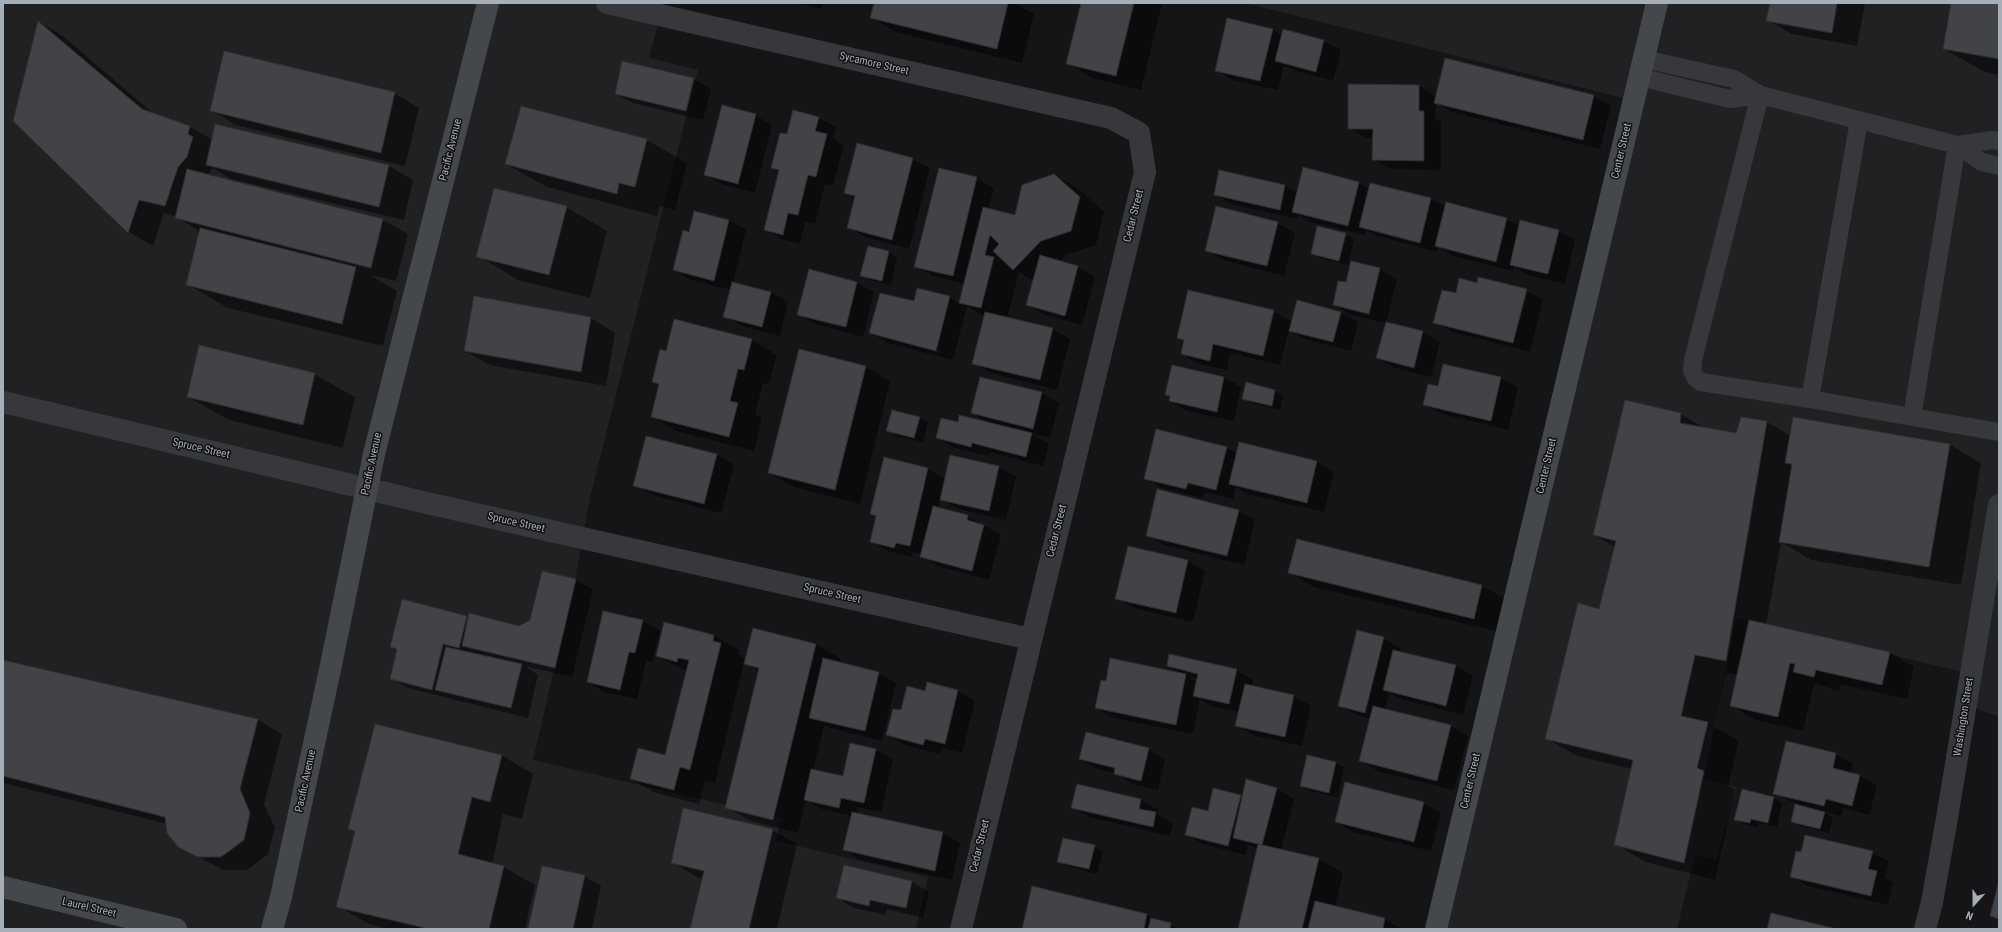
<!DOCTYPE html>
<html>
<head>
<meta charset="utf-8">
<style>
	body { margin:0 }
	#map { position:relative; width:2002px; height:932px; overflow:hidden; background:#151517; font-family:"Roboto Condensed",sans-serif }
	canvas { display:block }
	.frame { position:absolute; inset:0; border:4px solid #a6aeb7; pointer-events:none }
	.north { position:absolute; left:1954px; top:884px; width:40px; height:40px; -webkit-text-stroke:3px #101012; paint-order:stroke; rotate:201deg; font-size:11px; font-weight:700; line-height:16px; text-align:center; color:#a6aeb7 }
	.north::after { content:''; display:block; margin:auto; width:14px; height:18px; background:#a6aeb7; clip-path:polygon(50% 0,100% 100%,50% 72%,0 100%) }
</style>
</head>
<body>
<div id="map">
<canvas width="2002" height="932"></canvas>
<div class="frame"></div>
<div class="north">N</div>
</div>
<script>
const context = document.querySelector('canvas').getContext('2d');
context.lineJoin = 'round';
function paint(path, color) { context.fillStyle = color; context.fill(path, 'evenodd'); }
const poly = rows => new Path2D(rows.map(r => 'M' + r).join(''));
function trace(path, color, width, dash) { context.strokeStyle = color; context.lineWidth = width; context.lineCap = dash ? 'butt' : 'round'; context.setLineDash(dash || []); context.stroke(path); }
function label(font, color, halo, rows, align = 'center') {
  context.font = font + ' "Roboto Condensed",sans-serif'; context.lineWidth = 3; context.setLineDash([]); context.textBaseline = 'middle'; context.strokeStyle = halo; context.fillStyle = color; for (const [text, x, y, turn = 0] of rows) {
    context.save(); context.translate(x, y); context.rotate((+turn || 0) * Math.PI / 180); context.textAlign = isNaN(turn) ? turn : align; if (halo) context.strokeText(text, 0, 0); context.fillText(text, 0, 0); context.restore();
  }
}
paint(poly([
	[3,3,664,3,649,58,698,70,590,497,576,575,533,760,781,818,776,841,928,877,916,929,3,929],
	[1246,3,1999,3,1999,717,1957,701,1963,672,1736,618,1704,779,1737,787,1716,860,1695,855,1677,929,1433,929,1635,101]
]), '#212124');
paint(poly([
	[796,3,824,3,822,9],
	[875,3,1014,3,1034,14,1022,63,896,32,872,18],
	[1082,3,1162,3,1141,90,1092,78,1068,63],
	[1771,3,1865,3,1857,46,1792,34,1767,20],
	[1952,3,1999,3,1999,75,1985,72,1944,49],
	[39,22,63,36,155,115,190,127,213,140,389,166,413,180,404,220,231,179,213,168,208,175,383,220,408,234,396,281,370,275,397,291,383,346,228,308,187,284,200,232,177,217,164,213,153,246,129,232,14,121],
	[1272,29,1282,35,1324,41,1341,50,1333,81,1293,70,1284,65,1278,90,1233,80,1216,70],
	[693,79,711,89,703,120,633,103,616,94],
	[1419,86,1436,96,1594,96,1611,106,1600,149,1452,112,1436,102,1435,119,1441,122,1441,170,1391,169,1373,159,1374,138,1366,138,1349,128],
	[394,93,419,108,405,166,236,125,211,110],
	[755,115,772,125,755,193,722,184,705,174],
	[818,118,836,127,833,138,844,145,833,186,825,184,815,224,805,222,800,244,782,239,765,229,779,172,773,168,787,136],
	[647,140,687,163,675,210,660,206,657,216,547,187,506,164],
	[912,159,930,168,909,249,865,237,848,227,855,198,845,192],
	[1054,175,1079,189,1104,212,1096,245,1066,255,1060,262,1078,267,1095,277,1082,325,1045,315,1027,305,1034,281,1019,272,1007,318,1053,329,1070,339,1057,390,991,373,974,363,985,317,967,306,953,360,888,343,871,333,914,303,918,289,950,297,960,303,965,284,933,276,915,266,976,178,994,188,988,209,1015,216],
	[888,337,941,351,941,353,888,339],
	[1359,183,1369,189,1431,199,1446,207,1506,219,1520,226,1558,231,1575,240,1565,284,1528,275,1514,267,1513,271,1453,256,1438,247,1437,252,1377,236,1366,230,1365,235,1310,222,1298,215,1297,219,1232,204,1215,194,1284,185,1297,193],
	[566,207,607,231,590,298,518,280,478,256],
	[729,220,746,230,733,283,771,292,788,302,780,336,742,326,725,316,731,290,691,280,674,270,689,233],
	[1277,223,1295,233,1284,276,1223,260,1206,250],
	[1345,234,1354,239,1348,265,1320,258,1312,253],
	[888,252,897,257,891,285,870,280,862,276],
	[1380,269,1397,279,1386,323,1423,332,1440,342,1431,377,1395,368,1378,358,1386,323,1351,315,1334,305,1346,283],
	[810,271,857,283,874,292,863,337,816,324,799,315],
	[1478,284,1526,290,1543,300,1530,352,1452,332,1435,322,1456,294],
	[1298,301,1341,313,1358,322,1351,351,1307,340,1289,330,1280,365,1230,353,1227,370,1199,364,1182,354,1185,342,1178,337,1274,311,1292,322],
	[591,318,615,333,606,386,490,365,465,351],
	[675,320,752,340,777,355,769,384,763,383,755,414,762,418,754,451,676,431,652,416,659,386,653,382,667,352],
	[1172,366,1224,377,1241,387,1234,421,1187,411,1170,401,1170,397,1166,394],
	[866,367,890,381,860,504,794,487,769,473],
	[314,374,355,397,343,448,229,420,188,397],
	[981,378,1042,393,1059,403,1050,438,1030,433,1049,444,1043,466,989,452,988,456,955,448,938,438,958,423,990,423,972,413],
	[1501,378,1518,388,1508,430,1442,414,1425,405,1439,387],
	[1247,384,1275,391,1283,396,1280,410,1252,403,1244,398],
	[1626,402,1681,414,1706,429,1737,434,1742,418,1767,422,1791,436,1794,418,1950,445,1981,463,1961,585,1811,560,1781,542,1766,625,1889,652,1914,667,1907,699,1840,684,1839,691,1814,683,1803,731,1756,720,1732,706,1738,675,1726,673,1714,727,1739,741,1728,786,1735,790,1715,880,1646,862,1615,844,1632,769,1577,756,1546,738,1600,611,1615,547,1594,535],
	[919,417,928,422,923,442,896,436,888,431],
	[1240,444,1317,462,1334,472,1324,512,1247,494,1236,487,1233,499,1205,492,1203,498,1162,488,1145,478,1227,448,1238,454],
	[717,455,734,465,721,513,652,495,635,485],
	[999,467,1016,477,1006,520,958,509,940,499,938,508,967,516,1001,535,989,580,938,566,921,557,922,554,913,552,912,557,888,551,871,541,877,517,871,513,928,469,946,479],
	[1238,510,1255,520,1244,565,1164,545,1147,535],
	[1297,540,1482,586,1507,600,1499,632,1314,587,1290,573],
	[1129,547,1188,561,1205,571,1193,622,1134,608,1117,598],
	[576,580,593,590,572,677,525,666,538,675,528,718,408,688,391,678,397,650,392,647,403,600,469,618,519,627,531,621],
	[643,621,660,631,652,662,646,661,637,699,605,692,588,682],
	[664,624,714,636,739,650,738,654,746,659,754,629,816,644,841,659,840,663,878,673,896,683,882,741,824,726,813,771,843,777,876,750,893,759,881,812,858,807,857,814,943,833,960,843,952,880,861,860,844,850,852,816,822,809,806,800,798,833,751,821,726,807,760,671,744,662,715,783,705,781,699,804,656,793,631,779,666,756,687,671,657,656],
	[1383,638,1400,648,1399,652,1456,666,1473,676,1463,715,1401,699,1389,693,1385,710,1451,726,1468,736,1454,790,1378,771,1361,761,1371,719,1357,715,1340,706],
	[3,661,258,720,282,734,264,804,275,828,268,854,247,870,224,870,179,847,167,824,3,783],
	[1168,666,1236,670,1253,680,1252,687,1294,696,1311,706,1302,746,1253,735,1236,725,1239,712,1211,706,1200,699,1193,734,1113,718,1096,708,1106,682,1181,673],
	[1191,677,1198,679,1198,682,1191,678],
	[928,684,958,691,975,701,962,753,942,748,940,754,905,745,888,735,902,712,926,692],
	[1148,749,1165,759,1158,790,1132,784,1115,773,1098,769,1081,759],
	[1836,754,1853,764,1850,774,1860,776,1877,786,1869,815,1843,808,1841,816,1823,811,1833,818,1829,833,1800,826,1792,822,1796,804,1774,793],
	[501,755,533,774,522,819,503,814,492,864,504,867,535,885,525,929,388,929,369,924,338,906,356,832,349,829],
	[1308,757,1336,763,1344,767,1338,797,1310,791,1301,786],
	[1078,785,1141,800,1158,810,1157,814,1173,823,1170,836,1089,817,1072,807],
	[1277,789,1294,799,1281,850,1319,859,1343,873,1335,907,1385,919,1402,929,1239,929,1258,849,1248,845,1245,855,1203,844,1186,834,1208,812,1240,796,1243,797],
	[1743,790,1774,798,1782,803,1777,827,1759,823,1758,828,1744,824,1736,820],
	[1424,803,1441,813,1431,851,1353,832,1336,822],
	[772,830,797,844,777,929,691,929,703,878,697,877,672,862],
	[1094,846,1103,851,1097,874,1066,866,1058,861],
	[1872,852,1889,862,1885,878,1893,882,1888,905,1808,886,1791,876],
	[845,866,912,882,929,892,923,918,887,909,886,915,854,908,837,898],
	[584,876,601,886,592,929,529,929],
	[1033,887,1147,915,1179,929,1023,929]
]), '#0007');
const building = poly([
	[874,3,1008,3,997,49,870,18,874,3],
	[1081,3,1134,3,1116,76,1066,64,1081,3],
	[1770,3,1837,3,1832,33,1766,21,1770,3],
	[1951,3,1999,3,1999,59,1943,49,1951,3],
	[1227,18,1273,29,1260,81,1215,71,1227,18],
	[38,21,142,109,190,126,188,134,193,137,187,157,178,167,165,206,139,200,128,233,13,121,38,21],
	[1283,29,1324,40,1316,72,1275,61,1283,29],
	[224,51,395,92,381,153,210,111,224,51],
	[1445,58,1594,95,1583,140,1434,103,1445,58],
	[622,61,694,78,686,111,615,94,622,61],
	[1348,84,1419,85,1419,111,1424,111,1424,161,1372,160,1373,129,1348,129,1348,84],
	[722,105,756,114,738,184,704,175,722,105],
	[521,106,647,139,635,187,619,183,617,194,505,164,521,106],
	[793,110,819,117,815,131,827,134,816,177,808,175,798,215,788,213,783,235,764,230,779,170,771,168,780,133,787,134,793,110],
	[215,124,389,165,379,207,206,165,215,124],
	[857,143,913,158,892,240,847,228,855,196,844,193,857,143],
	[1303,167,1359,182,1348,226,1292,212,1303,167],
	[939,168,977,177,953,276,914,267,939,168],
	[187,169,383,219,371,268,175,218,187,169],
	[1219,170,1285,185,1280,210,1214,195,1219,170],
	[1054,174,1080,197,1071,231,1041,241,1013,270,993,251,999,244,990,235,985,255,994,257,981,308,959,303,983,207,1015,215,1022,185,1054,174],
	[1370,183,1431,198,1420,243,1359,227,1370,183],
	[494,188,567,206,549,275,476,257,494,188],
	[1446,202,1507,218,1496,262,1435,246,1446,202],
	[1216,206,1278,222,1267,266,1205,251,1216,206],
	[694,211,729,220,714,281,673,270,683,230,689,232,694,211],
	[1520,220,1559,230,1548,274,1510,265,1520,220],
	[1317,226,1346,233,1339,261,1311,254,1317,226],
	[200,228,356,267,342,324,186,285,200,228],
	[868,246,889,251,882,281,860,276,868,246],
	[1040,255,1078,266,1065,316,1026,305,1040,255],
	[1351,261,1380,268,1369,314,1333,305,1338,281,1346,282,1351,261],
	[809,269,857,282,846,327,797,315,809,269],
	[1478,277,1527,289,1513,343,1433,323,1442,290,1456,293,1459,278,1477,283,1478,277],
	[732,282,771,292,762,327,723,317,732,282],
	[917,288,950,296,936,351,869,333,880,293,914,301,917,288],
	[1188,290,1274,310,1263,356,1213,344,1210,361,1181,354,1184,340,1177,338,1188,290],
	[474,296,591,317,581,372,464,351,474,296],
	[1297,300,1341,312,1333,342,1289,331,1297,300],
	[985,312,1053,328,1040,380,972,364,985,312],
	[674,319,752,339,744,370,738,369,730,401,738,403,729,437,651,417,659,384,652,382,660,349,666,351,674,319],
	[1386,322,1423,331,1414,368,1376,358,1386,322],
	[199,345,315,373,303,425,187,397,199,345],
	[799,349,866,366,835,490,768,473,799,349],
	[1443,364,1501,377,1491,421,1423,405,1428,384,1438,386,1443,364],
	[1172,365,1224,377,1217,412,1169,401,1170,396,1165,395,1172,365],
	[980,377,1042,392,1033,429,971,413,980,377],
	[1246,382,1275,390,1272,406,1242,399,1246,382],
	[1625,400,1681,413,1680,423,1736,433,1741,417,1767,421,1726,661,1695,655,1681,716,1708,722,1697,768,1704,771,1684,863,1614,845,1633,760,1545,739,1578,603,1599,609,1616,541,1593,535,1625,400],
	[892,410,920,417,914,438,886,431,892,410],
	[959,415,1032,433,1026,457,972,443,971,447,936,438,941,418,958,422,959,415],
	[1793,417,1950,444,1929,567,1779,542,1792,464,1785,463,1793,417],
	[1156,429,1227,447,1216,490,1188,483,1186,489,1144,479,1156,429],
	[646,436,717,454,704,504,633,486,646,436],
	[1239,442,1317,461,1307,503,1229,484,1239,442],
	[950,455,999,466,989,511,940,500,950,455],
	[884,457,928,468,910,546,896,543,894,548,870,542,876,516,870,514,884,457],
	[1157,489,1239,510,1227,556,1146,536,1157,489],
	[933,506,968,515,967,520,984,525,972,571,920,557,933,506],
	[1297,539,1482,585,1474,619,1288,573,1297,539],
	[1128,546,1188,560,1176,613,1115,599,1128,546],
	[542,571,576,579,555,668,462,646,469,613,519,626,530,620,542,571],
	[402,599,467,616,459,648,443,644,432,690,390,679,397,649,390,647,402,599],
	[603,611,643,620,635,653,629,652,620,690,587,682,603,611],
	[1749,620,1890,652,1882,685,1816,670,1814,677,1793,672,1795,664,1790,663,1778,717,1730,706,1749,620],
	[664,622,714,635,713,641,721,643,690,770,680,767,674,790,630,779,638,748,665,755,689,660,678,658,677,662,656,656,664,622],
	[753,628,816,644,773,820,725,808,759,668,744,664,753,628],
	[1357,630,1384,637,1365,713,1338,706,1357,630],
	[446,647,522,664,511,708,435,690,446,647],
	[1393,650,1456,665,1446,706,1383,690,1393,650],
	[1169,654,1237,669,1229,704,1193,696,1198,674,1167,666,1169,654],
	[823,658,879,672,865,731,809,718,823,658],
	[1110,658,1186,674,1176,725,1095,708,1101,680,1106,681,1110,658],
	[3,660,258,719,240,789,250,813,244,840,221,857,198,857,178,847,167,833,165,817,3,776,3,660],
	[927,682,958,690,945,744,925,739,923,745,886,735,893,709,901,710,907,686,925,691,927,682],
	[1245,684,1294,695,1285,737,1235,726,1245,684],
	[1373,706,1451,725,1437,781,1359,761,1373,706],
	[375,724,502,755,490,802,472,797,458,854,504,866,489,929,429,929,336,907,355,831,348,829,375,724],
	[1086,732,1149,748,1141,781,1114,774,1115,768,1079,759,1086,732],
	[1786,741,1836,753,1833,768,1860,775,1852,806,1826,799,1824,806,1773,794,1786,741],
	[850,743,876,749,864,803,841,798,839,808,804,800,811,769,843,776,850,743],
	[1307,755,1336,762,1329,793,1300,786,1307,755],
	[1246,779,1277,788,1262,845,1233,838,1246,779],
	[1345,782,1424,802,1414,842,1335,822,1345,782],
	[1077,784,1141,799,1139,809,1156,812,1153,827,1071,808,1077,784],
	[1213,788,1241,795,1228,846,1185,835,1192,807,1208,811,1213,788],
	[1742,789,1774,797,1768,823,1751,819,1750,823,1734,820,1742,789],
	[1795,804,1825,812,1820,829,1791,822,1795,804],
	[683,808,773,829,749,929,690,929,704,871,671,863,683,808],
	[852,812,943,832,935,871,843,850,852,812],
	[1805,835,1873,851,1868,869,1877,871,1871,896,1790,877,1796,851,1801,852,1805,835],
	[1063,838,1095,845,1089,869,1057,862,1063,838],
	[1258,844,1319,858,1302,929,1238,929,1258,844],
	[844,865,912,881,906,908,870,900,869,906,836,898,844,865],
	[542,866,585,875,573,929,528,929,542,866],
	[1998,884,1999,884,1999,919,1990,916,1998,884],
	[1032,886,1147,914,1144,929,1022,929,1032,886],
	[1315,901,1385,918,1383,929,1308,929,1315,901],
	[1771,913,1837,929,1767,929,1771,913],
	[1151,918,1171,923,1170,929,1148,929,1151,918]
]);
paint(building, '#414347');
trace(building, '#2f2f33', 1);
trace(poly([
	[1639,77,1730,99,1760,95,1734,79,1644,59],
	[1999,141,1993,140,1957,145,1982,162,1999,166],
	[1810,399,1701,382,1695,377,1692,370,1693,360,1760,95,1957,145,1912,417,1810,399,1859,121],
	[1912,417,1999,432]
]), '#36383c', 18);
trace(poly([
	[607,3,1111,118,1139,133,1145,172,961,929],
	[3,402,427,503,1030,639],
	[1925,929,1932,902,1947,818,1999,505]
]), '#36383c', 22);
trace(poly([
	[3,887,176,929],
	[272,929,281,897,331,665,374,454,488,3],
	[1436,929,1657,3]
]), '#44474c', 22);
label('11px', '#a6aeb7', '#101012', [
	["Sycamore Street",874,64,13],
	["Pacific Avenue",451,150,-76],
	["Center Street",1622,151,-77],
	["Cedar Street",1134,216,-76],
	["Spruce Street",201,449,13],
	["Pacific Avenue",372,464,-78],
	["Center Street",1547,466,-77],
	["Spruce Street",516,523,13],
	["Cedar Street",1057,531,-76],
	["Spruce Street",832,594,13],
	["Washington Street",1964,717,-81],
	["Pacific Avenue",306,781,-78],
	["Center Street",1471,781,-77],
	["Cedar Street",980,846,-76],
	["Laurel Street",89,908,13]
]);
</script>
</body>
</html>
